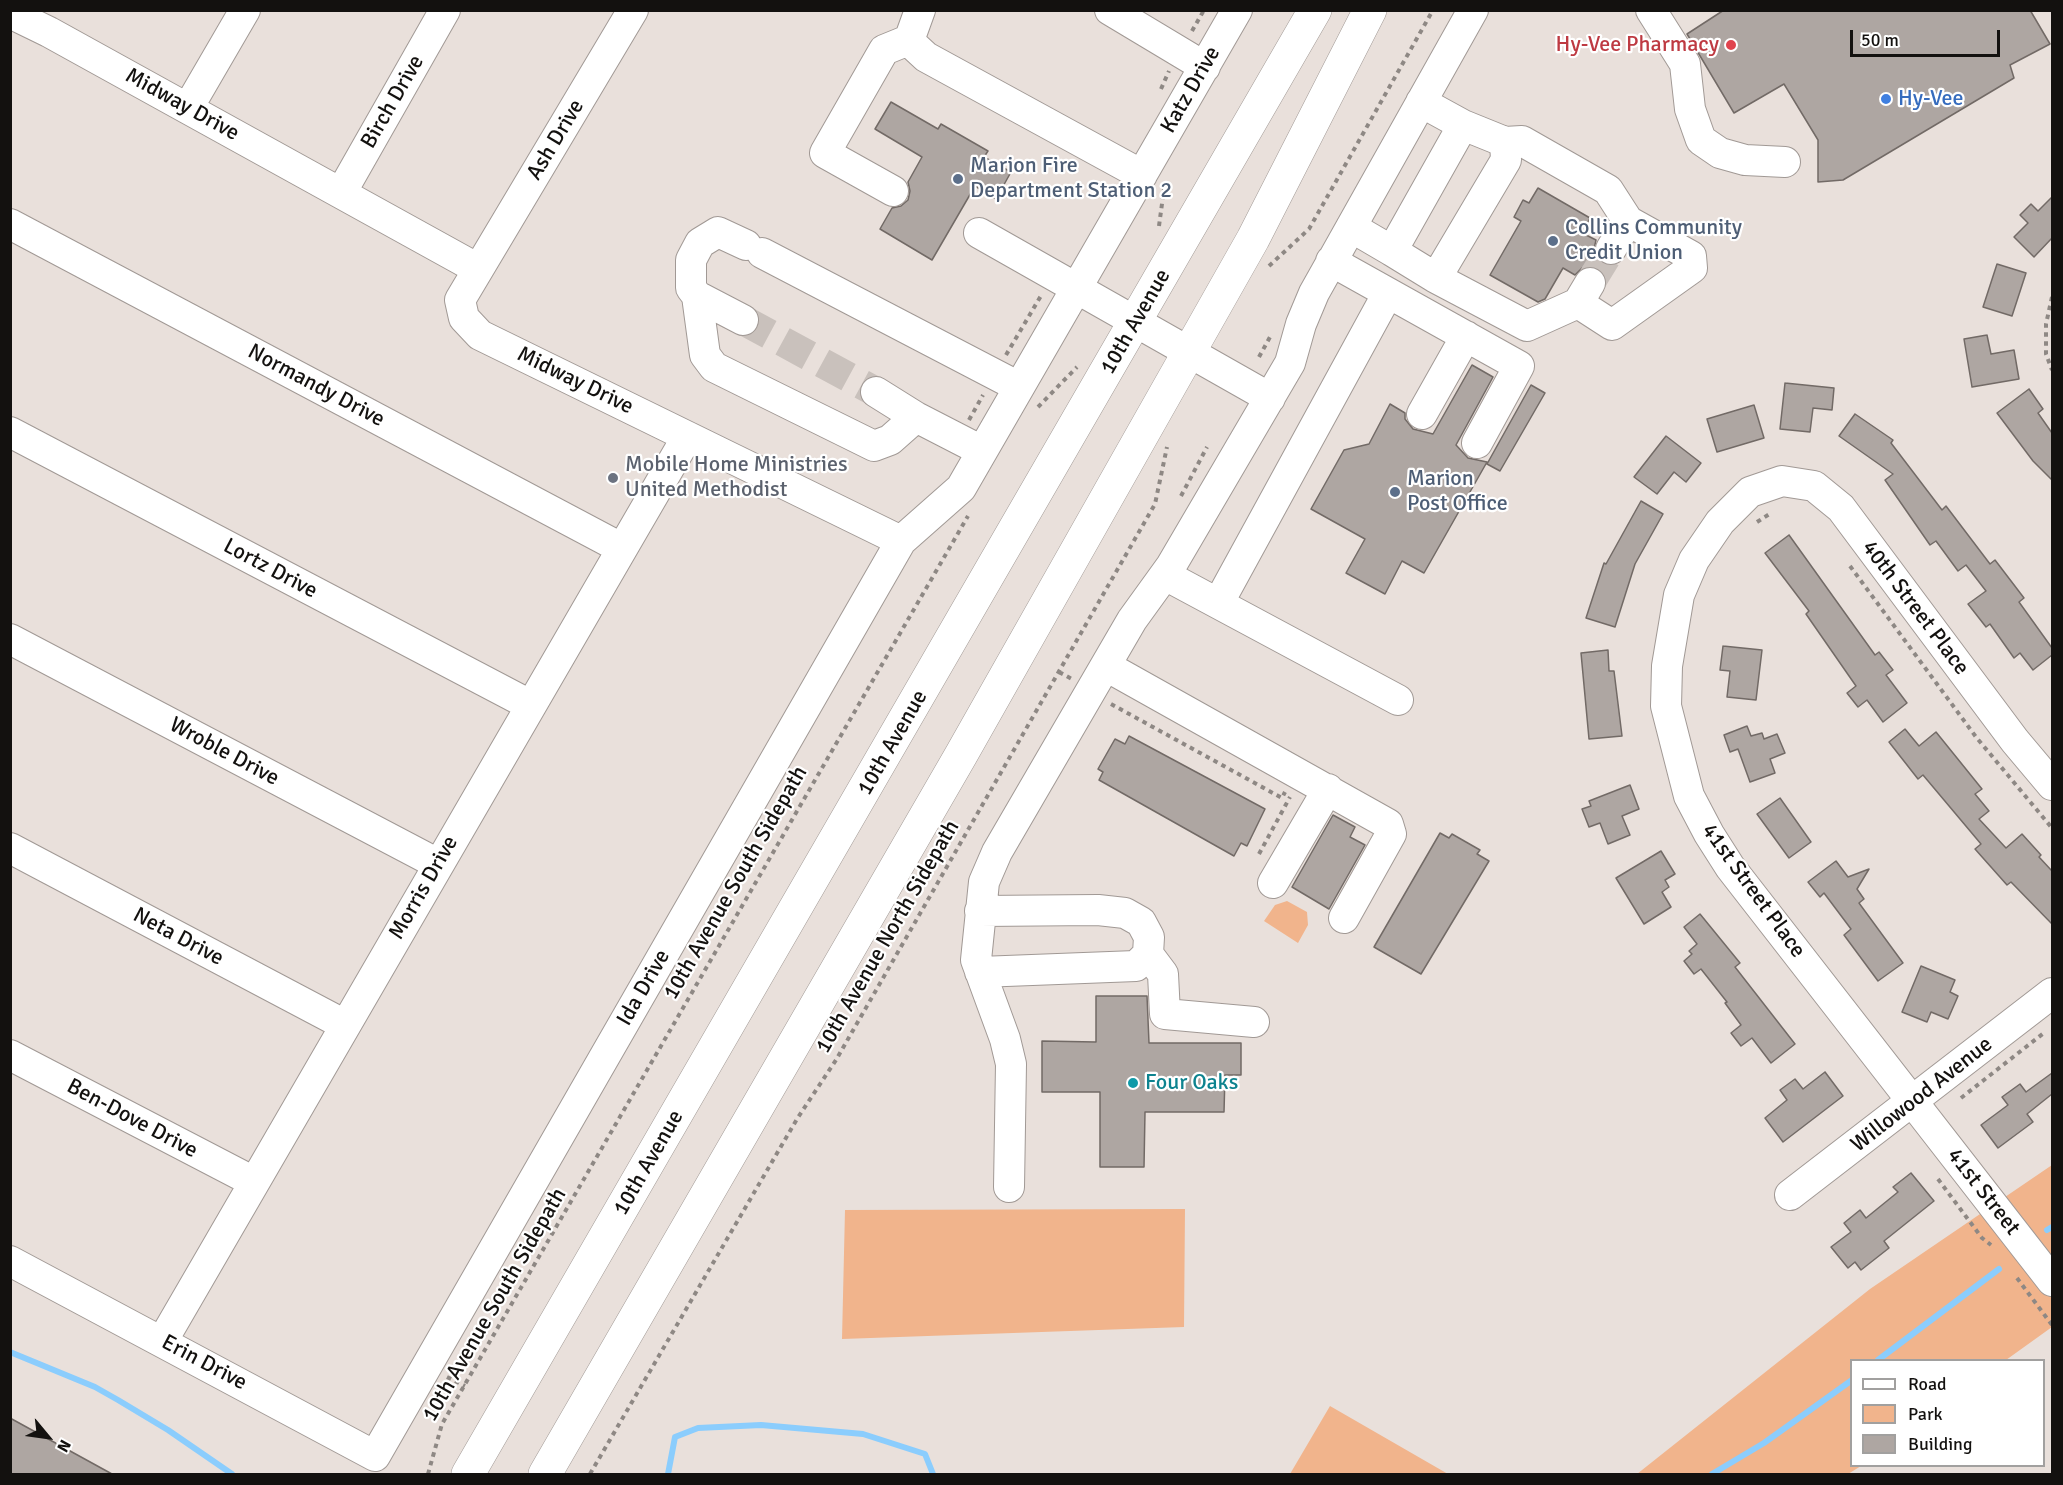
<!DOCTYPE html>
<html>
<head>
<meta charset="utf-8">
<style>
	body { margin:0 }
	#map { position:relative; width:2063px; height:1485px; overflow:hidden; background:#e9e0db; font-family:Signika,sans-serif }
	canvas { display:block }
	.frame { position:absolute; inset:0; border:12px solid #13110f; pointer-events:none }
	.legend { position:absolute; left:1850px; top:1359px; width:195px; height:108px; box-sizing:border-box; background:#fff; border:2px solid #a1a09f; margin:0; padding:8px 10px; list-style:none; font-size:18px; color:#13110f }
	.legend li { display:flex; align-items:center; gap:12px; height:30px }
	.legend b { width:30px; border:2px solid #a1a09f }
	.north { position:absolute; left:18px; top:1407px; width:60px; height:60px; -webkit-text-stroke:4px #fff; paint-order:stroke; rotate:119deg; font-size:16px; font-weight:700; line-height:24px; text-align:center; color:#13110f }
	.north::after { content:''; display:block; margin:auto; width:21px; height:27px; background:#13110f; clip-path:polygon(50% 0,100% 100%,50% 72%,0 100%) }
	.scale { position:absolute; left:1850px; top:30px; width:150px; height:27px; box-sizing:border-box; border:3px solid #13110f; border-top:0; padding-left:8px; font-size:18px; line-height:21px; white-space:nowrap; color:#13110f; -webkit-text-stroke:4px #fff; paint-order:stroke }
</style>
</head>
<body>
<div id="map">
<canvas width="2063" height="1485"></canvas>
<div class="frame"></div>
<ul class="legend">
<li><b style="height:8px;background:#fff"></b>Road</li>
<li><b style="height:16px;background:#f1b48c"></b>Park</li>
<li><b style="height:16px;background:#aea6a2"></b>Building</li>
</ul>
<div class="north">N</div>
<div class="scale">50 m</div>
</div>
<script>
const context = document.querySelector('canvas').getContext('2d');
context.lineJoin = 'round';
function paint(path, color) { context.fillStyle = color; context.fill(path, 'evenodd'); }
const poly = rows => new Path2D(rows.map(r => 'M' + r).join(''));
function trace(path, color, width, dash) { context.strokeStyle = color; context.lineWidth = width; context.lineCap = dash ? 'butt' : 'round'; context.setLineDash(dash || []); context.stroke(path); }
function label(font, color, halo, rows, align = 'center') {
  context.font = font + ' Signika,sans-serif'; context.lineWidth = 4.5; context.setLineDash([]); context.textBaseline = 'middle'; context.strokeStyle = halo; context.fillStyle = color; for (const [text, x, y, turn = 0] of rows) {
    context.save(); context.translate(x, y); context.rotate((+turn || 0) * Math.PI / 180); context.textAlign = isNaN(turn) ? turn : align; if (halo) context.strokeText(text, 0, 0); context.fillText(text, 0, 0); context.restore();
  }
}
paint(poly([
	[1287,901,1307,912,1308,925,1298,943,1264,921,1275,905],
	[2052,1165,2052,1327,2006,1360,1852,1360,1852,1466,1861,1466,1848,1474,1637,1474,1870,1289],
	[1185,1209,1184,1327,842,1339,845,1210],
	[1330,1406,1448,1474,1290,1474]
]), '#f1b48c');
trace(poly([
	[2047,1230,2052,1227],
	[10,1352,95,1387,118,1400,168,1430,232,1474],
	[1878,1360,1999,1269],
	[668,1474,675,1437,698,1428,761,1425,863,1434,925,1454,933,1474],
	[1712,1474,1764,1443,1852,1380]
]), '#8bcdfd', 6);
const building = poly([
	[1724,10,2030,10,2050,44,2010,65,2014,78,1843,180,1818,182,1818,140,1784,84,1734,113,1687,34,1724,10],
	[891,102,938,129,941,124,988,151,984,157,1011,172,996,199,975,186,932,260,880,229,892,208,901,206,908,200,910,191,908,182,922,157,875,129,891,102],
	[1538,188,1590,218,1582,233,1596,240,1594,249,1596,258,1603,264,1613,266,1606,278,1599,269,1591,266,1582,268,1575,275,1563,268,1545,299,1538,302,1490,275,1521,221,1514,217,1523,200,1529,203,1538,188],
	[2052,197,2052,238,2034,257,2014,237,2028,223,2020,215,2031,204,2038,211,2052,197],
	[1997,264,2026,273,2012,316,1983,307,1997,264],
	[1987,335,1991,354,2014,350,2019,379,1972,387,1964,339,1987,335],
	[1472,365,1493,377,1456,445,1468,458,1487,462,1424,573,1402,561,1385,594,1346,573,1365,539,1311,509,1344,450,1369,444,1390,404,1405,413,1405,419,1413,429,1433,434,1472,365],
	[1785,383,1834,388,1832,410,1813,408,1810,432,1780,429,1785,383],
	[1531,385,1545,393,1500,471,1487,464,1531,385],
	[2029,389,2043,409,2038,413,2052,433,2052,480,2033,461,1997,413,2029,389],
	[1754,405,1764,438,1717,452,1707,419,1754,405],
	[1855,414,1893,440,1891,443,1942,510,1946,506,1990,564,1995,560,2024,598,2019,602,2052,648,2052,655,2033,670,2020,653,2014,658,1990,624,1986,627,1968,604,1986,591,1966,565,1958,571,1936,541,1930,545,1885,480,1893,474,1839,436,1855,414],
	[1666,436,1701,463,1686,482,1674,472,1657,494,1634,477,1666,436],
	[1641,501,1663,514,1635,564,1615,627,1586,618,1604,563,1606,564,1641,501],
	[1789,535,1875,655,1879,652,1893,670,1886,675,1907,703,1883,722,1867,700,1858,707,1847,693,1856,686,1806,614,1809,611,1765,553,1789,535],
	[1723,646,1762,650,1756,700,1727,697,1730,671,1720,670,1723,646],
	[1608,650,1609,671,1614,671,1622,736,1589,739,1581,653,1608,650],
	[1747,726,1751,736,1762,733,1764,739,1777,734,1785,753,1770,759,1775,773,1750,782,1738,749,1730,752,1724,735,1747,726],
	[1905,729,1919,746,1936,732,1982,789,1975,794,1989,811,1979,819,2006,848,2022,834,2041,855,2039,857,2052,871,2052,924,2011,882,2007,885,1975,849,1981,844,1923,775,1918,779,1889,742,1905,729],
	[1129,736,1265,809,1247,846,1241,843,1234,856,1099,780,1103,772,1098,769,1115,739,1125,744,1129,736],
	[1630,785,1639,809,1622,816,1630,835,1608,844,1600,823,1589,827,1582,809,1591,806,1589,801,1630,785],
	[1780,798,1811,842,1789,858,1757,814,1780,798],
	[1333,815,1355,827,1350,837,1365,845,1329,909,1292,887,1333,815],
	[1440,833,1449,838,1452,834,1480,850,1477,854,1489,861,1421,974,1374,947,1440,833],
	[1661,851,1675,874,1665,880,1669,887,1662,892,1671,907,1644,924,1616,878,1661,851],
	[1836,861,1848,877,1869,869,1857,889,1864,899,1859,903,1903,963,1878,981,1844,935,1851,929,1824,893,1820,897,1808,882,1836,861],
	[1700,914,1740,963,1735,967,1795,1044,1771,1063,1752,1038,1741,1046,1731,1033,1741,1025,1725,1003,1727,1002,1701,969,1694,974,1684,961,1692,954,1689,951,1697,944,1684,927,1700,914],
	[1921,966,1955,980,1950,992,1958,996,1948,1019,1931,1012,1927,1022,1902,1012,1921,966],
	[1096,996,1147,996,1149,1043,1241,1043,1241,1075,1225,1075,1224,1112,1145,1112,1144,1167,1100,1167,1100,1092,1042,1092,1042,1041,1096,1042,1096,996],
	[1825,1072,1843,1096,1783,1142,1765,1118,1787,1100,1780,1090,1795,1079,1803,1089,1825,1072],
	[2052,1073,2052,1094,2027,1114,2033,1122,1998,1148,1981,1125,2008,1105,2002,1097,2020,1084,2026,1092,2052,1073],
	[1911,1173,1934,1201,1884,1241,1889,1248,1861,1270,1855,1262,1848,1268,1831,1247,1851,1232,1844,1223,1860,1210,1866,1218,1898,1192,1893,1187,1911,1173],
	[10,1418,112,1474,10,1474,10,1418]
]);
paint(building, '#aea6a2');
trace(building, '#726a66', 1.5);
trace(poly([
	[1590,283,1611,249],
	[743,320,876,392]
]), '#c9c1bc', 30, [30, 15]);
const minor = poly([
	[633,10,460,300,464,318,480,335,901,541],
	[920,10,911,35,912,44,926,57,1142,175],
	[1110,10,1205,67],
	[1651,10,1685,64,1690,109,1701,140,1720,153,1745,160,1785,162],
	[10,13,49,32,478,269],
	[1421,102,1463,125,1505,142,1522,141,1608,190,1628,221,1691,256,1692,268,1612,325,1578,303],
	[188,108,245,10],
	[893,191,825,153,884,50,911,39],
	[341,193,445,10],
	[10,224,621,548],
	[1351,227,1392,251,1463,125],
	[979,233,1270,398],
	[1611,249,1628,221],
	[1392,251,1436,278,1506,160,1505,142],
	[762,253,1019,387],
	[1331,261,1519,366,1477,443],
	[1436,278,1527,326,1578,303,1590,283],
	[697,296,705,355,714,367,874,446,890,440,916,417],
	[743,320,697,296,691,288,691,260,700,243,718,232,746,245],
	[876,392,916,417,982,451],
	[1422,414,1466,336],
	[10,432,530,705],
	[1165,575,1398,700],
	[1219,602,1388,293],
	[10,639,438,864],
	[1106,666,1388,824,1391,834,1344,918],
	[2052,785,2015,741,1841,508,1814,486,1782,481,1750,492,1720,522,1694,560,1679,595,1667,666,1666,706,1689,796,1709,834,1730,867,2052,1281],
	[10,848,345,1025],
	[1273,883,1328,789],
	[1148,954,1163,974,1165,1014,1254,1022],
	[980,972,1136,966,1148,954,1149,937,1141,922,1125,913,1098,910,980,911],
	[10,1055,254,1182],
	[1009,1187,1011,1064,1005,1039,976,960,984,882,997,852,1132,620,1171,566,1290,363,1301,324,1314,293,1473,10],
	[1790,1195,2052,993],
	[10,1261,375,1456,901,541,961,488,1237,10],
	[163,1340,687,437]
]);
const major = poly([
	[468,1474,1315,10],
	[545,1474,961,755,1253,239,1370,10]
]);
trace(minor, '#a19995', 32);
trace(major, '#a19995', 34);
trace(poly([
	[1192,31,1204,10],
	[1161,89,1169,71],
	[1159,226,1164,189],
	[1269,266,1309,229,1433,10],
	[2052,297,2046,324,2046,354,2052,370],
	[1006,355,1042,294],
	[1259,357,1270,337],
	[1038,407,1077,367],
	[969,420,983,395],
	[1181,496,1207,447],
	[1757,522,1771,513],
	[1850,566,1976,737,2052,828],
	[1059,672,1072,679],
	[1111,704,1282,798,1285,792],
	[1259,854,1290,797],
	[1961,1098,2045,1032],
	[1938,1179,1982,1238,1991,1245],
	[2017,1278,2052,1325],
	[447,1377,465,1386],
	[428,1474,442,1424,968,516],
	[590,1474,797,1119,836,1060,1155,504,1167,447]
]), '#8e8884', 4, [4.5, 4.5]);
trace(minor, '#fff', 30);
trace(major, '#fff', 33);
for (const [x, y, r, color] of [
	[1731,45,6,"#e0444e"],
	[1886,99,6,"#3f7fe0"],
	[958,179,6,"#5c6f8a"],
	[1553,241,6,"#5c6f8a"],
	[613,478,6,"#6b7280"],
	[1395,492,6,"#5c6f8a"],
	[1133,1083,6,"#0f9aa8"]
]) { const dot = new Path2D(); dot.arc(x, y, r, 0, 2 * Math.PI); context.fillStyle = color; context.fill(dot); trace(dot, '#fff', 2); }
label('22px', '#be3a42', '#fff', [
	["Hy-Vee Pharmacy",1719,45]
], 'right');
label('22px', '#13110f', '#fff', [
	["Katz Drive",1191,90,-60],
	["Birch Drive",393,102,-60],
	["Midway Drive",182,105,29],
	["Ash Drive",556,140,-59],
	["10th Avenue",1136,322,-60],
	["Midway Drive",575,381,26],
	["Normandy Drive",316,386,28],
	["Lortz Drive",270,569,28],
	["40th Street Place",1915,608,53],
	["10th Avenue",893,743,-60],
	["Wroble Drive",224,752,28],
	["10th Avenue South Sidepath",736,883,-60],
	["Morris Drive",424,888,-60],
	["41st Street Place",1753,891,54],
	["Neta Drive",178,937,28],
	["10th Avenue North Sidepath",888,937,-60],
	["Ida Drive",644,988,-60],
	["Willowood Avenue",1922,1095,-38],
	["Ben-Dove Drive",132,1119,28],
	["10th Avenue",649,1163,-60],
	["41st Street",1983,1192,52],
	["10th Avenue South Sidepath",495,1305,-60],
	["Erin Drive",204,1363,28]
]);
label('22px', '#366cbe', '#fff', [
	["Hy-Vee",1898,99]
], 'left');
label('22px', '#4e5e75', '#fff', [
	["Marion Fire",970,166],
	["Department Station 2",970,191],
	["Collins Community",1565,228],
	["Credit Union",1565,253],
	["Marion",1407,479],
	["Post Office",1407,504]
], 'left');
label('22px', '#5b616d', '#fff', [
	["Mobile Home Ministries",625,465],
	["United Methodist",625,490]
], 'left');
label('22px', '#0d838f', '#fff', [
	["Four Oaks",1145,1083]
], 'left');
</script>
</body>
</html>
